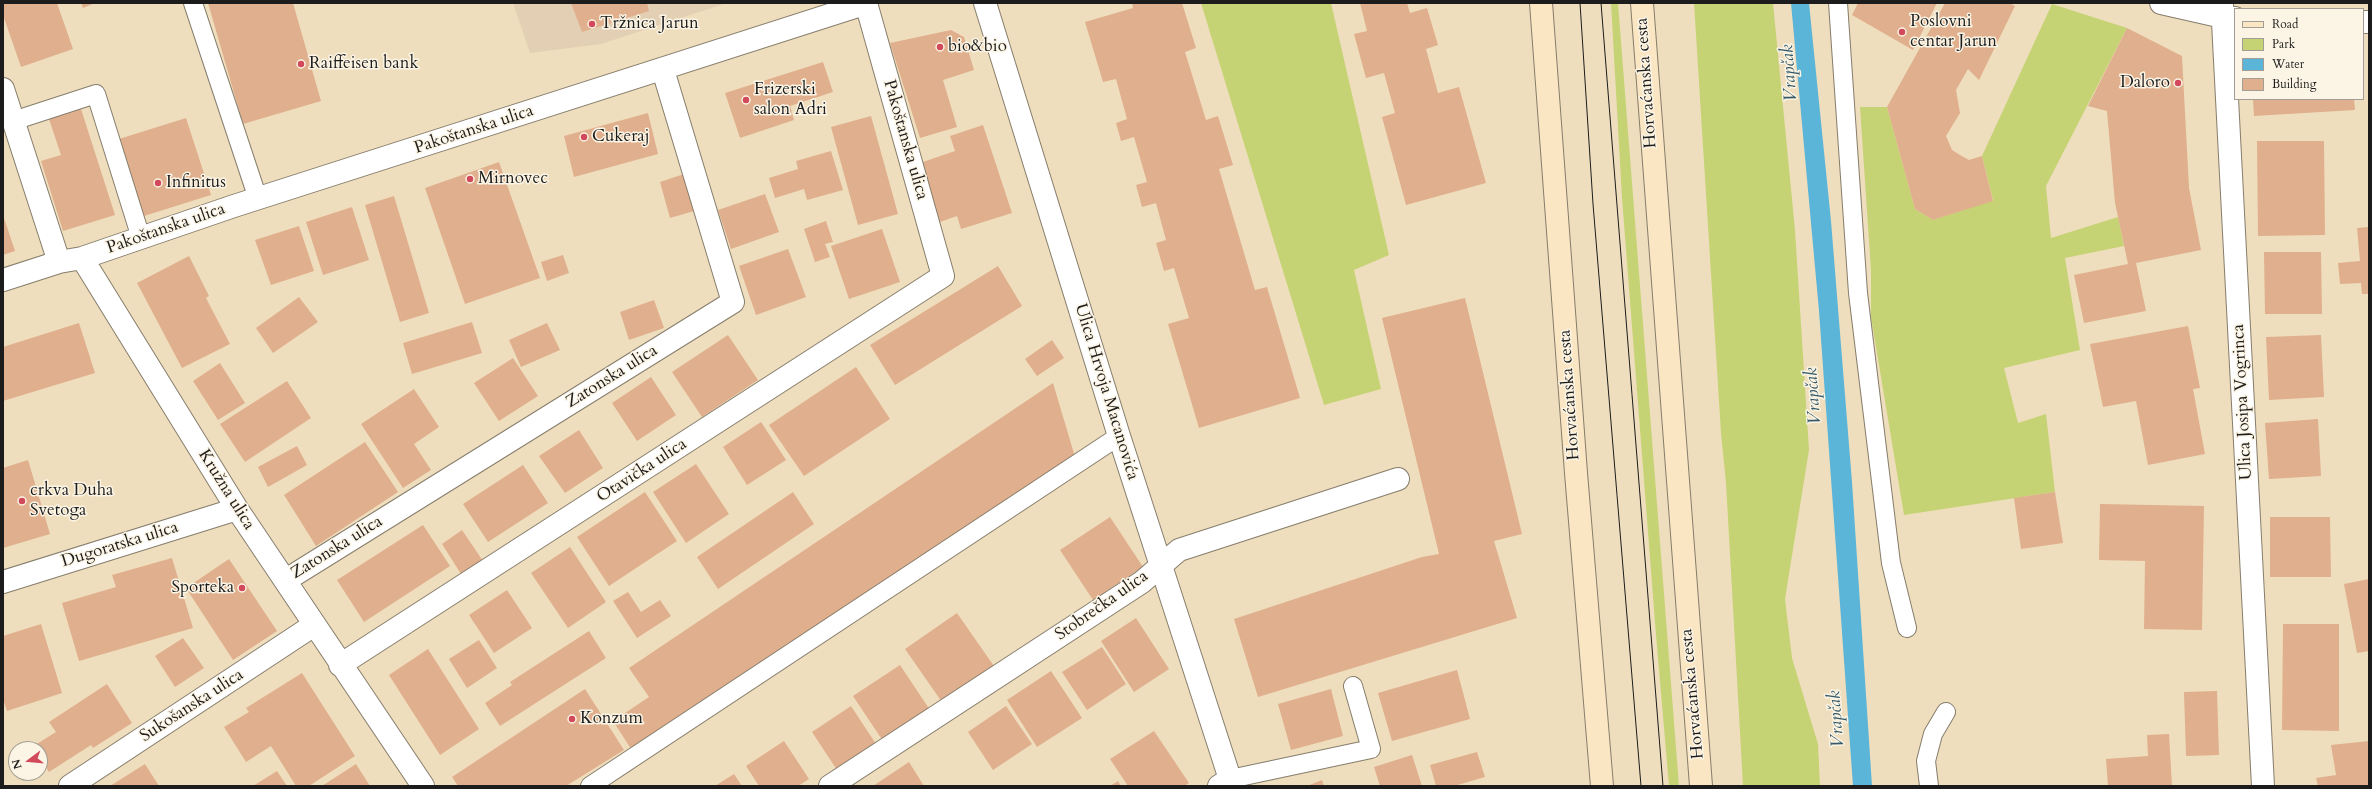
<!DOCTYPE html>
<html>
<head>
<meta charset="utf-8">
<style>
	body { margin:0 }
	#map { position:relative; width:2372px; height:789px; overflow:hidden; background:#efdebd; font-family:Cardo,serif }
	canvas { display:block }
	.frame { position:absolute; inset:0; border:4px solid #1c1c1c; pointer-events:none }
	.legend { position:absolute; left:2234px; top:8px; width:130px; height:92px; box-sizing:border-box; background:#fcf5e5; border:1px solid #a29e95; margin:0; padding:5px 7px; list-style:none; font-size:12px; color:#1c1c1c }
	.legend li { display:flex; align-items:center; gap:8px; height:20px }
	.legend b { width:20px; border:1px solid #a29e95 }
	.north { position:absolute; left:8px; top:741px; width:40px; height:40px; box-sizing:border-box; background:#fcf5e5; border:1px solid #a29e95; border-radius:50%; rotate:254deg; font-size:11px; font-weight:700; line-height:16px; text-align:center; color:#1c1c1c }
	.north::after { content:''; display:block; margin:auto; width:14px; height:18px; background:#d1495b; clip-path:polygon(50% 0,100% 100%,50% 72%,0 100%) }
</style>
</head>
<body>
<div id="map">
<canvas width="2372" height="789"></canvas>
<div class="frame"></div>
<ul class="legend">
<li><b style="height:5px;background:#fbe6c4"></b>Road</li>
<li><b style="height:11px;background:#c6d374"></b>Park</li>
<li><b style="height:11px;background:#5bb5d9"></b>Water</li>
<li><b style="height:11px;background:#e0af8d"></b>Building</li>
</ul>
<div class="north">N</div>
</div>
<script>
const context = document.querySelector('canvas').getContext('2d');
context.lineJoin = 'round';
function paint(path, color) { context.fillStyle = color; context.fill(path, 'evenodd'); }
const poly = rows => new Path2D(rows.map(r => 'M' + r).join(''));
function trace(path, color, width, dash) { context.strokeStyle = color; context.lineWidth = width; context.lineCap = dash ? 'butt' : 'round'; context.setLineDash(dash || []); context.stroke(path); }
function label(font, color, halo, rows, align = 'center') {
  context.font = font + ' Cardo,serif'; context.lineWidth = 3; context.setLineDash([]); context.textBaseline = 'middle'; context.strokeStyle = halo; context.fillStyle = color; for (const [text, x, y, turn = 0] of rows) {
    context.save(); context.translate(x, y); context.rotate((+turn || 0) * Math.PI / 180); context.textAlign = isNaN(turn) ? turn : align; if (halo) context.strokeText(text, 0, 0); context.fillText(text, 0, 0); context.restore();
  }
}
paint(poly([
	[513,3,727,3,601,44,530,53]
]), '#e3d0b4');
paint(poly([
	[1201,3,1331,3,1389,255,1354,270,1381,389,1324,405],
	[1611,3,1618,3,1679,786,1669,786,1656,635,1622,198],
	[1694,3,1773,3,1795,230,1809,450,1785,599,1792,658,1818,744,1820,786,1743,786,1726,483,1721,433],
	[2052,4,2127,28,2046,186,2051,238,2118,217,2124,246,2065,258,2080,350,2004,368,2018,423,2046,414,2055,492,1904,515,1871,317,1871,271,1860,107,1887,107,1915,209,1933,220,1993,200,1982,156]
]), '#c6d374');
paint(poly([
	[1791,3,1809,3,1831,221,1852,482,1872,786,1853,786,1819,311]
]), '#5bb5d9');
paint(poly([
	[3,3,57,3,73,49,21,67,3,15],
	[81,3,95,3,83,8],
	[208,3,293,3,321,101,243,124],
	[571,3,647,3,649,11,582,32],
	[1132,3,1182,3,1196,48,1185,52,1206,120,1218,116,1233,165,1219,169,1255,290,1267,287,1300,398,1199,428,1168,324,1189,318,1174,268,1164,271,1156,243,1166,240,1156,203,1142,207,1136,185,1147,182,1134,137,1121,141,1116,123,1127,119,1116,79,1103,82,1085,22,1133,8],
	[1360,3,1407,3,1410,13,1427,8,1438,45,1426,49,1438,93,1459,87,1486,183,1406,205,1382,117,1395,113,1384,73,1366,78,1354,34,1367,31],
	[1858,3,1937,3,1913,50,1852,15],
	[1945,3,2009,3,2015,6,1979,80,1968,69,1956,90,1960,113,1946,136,1952,150,1960,155,1969,160,1982,156,1993,201,1933,220,1915,209,1887,107],
	[2127,28,2182,56,2189,188,2201,250,2136,263,2146,311,2084,323,2074,275,2128,264,2115,203,2107,111,2088,106],
	[951,30,964,37,974,70,943,80,957,127,920,138,890,43],
	[823,62,833,92,790,106,794,120,740,138,725,93],
	[2253,99,2354,99,2355,110,2254,116],
	[81,109,115,215,63,231,41,161,61,155,49,119],
	[648,113,658,154,574,177,564,136],
	[871,116,898,214,858,225,831,127],
	[186,118,211,195,144,216,119,139],
	[983,125,1012,213,961,229,957,216,937,223,917,164,955,151,950,136],
	[2257,141,2324,141,2325,235,2258,236],
	[831,151,843,190,807,200,804,189,775,198,769,178,798,169,796,161],
	[499,162,540,278,465,304,425,188],
	[684,174,694,211,670,218,660,182],
	[765,194,779,232,731,249,718,210],
	[394,196,429,313,400,322,365,205],
	[352,207,369,260,323,275,306,222],
	[3,215,15,251,3,255],
	[826,221,833,242,825,244,830,257,815,262,804,229],
	[299,226,314,271,271,285,255,240],
	[2369,227,2369,294,2362,294,2361,283,2340,284,2338,263,2360,261,2357,228],
	[882,229,900,282,849,299,831,246],
	[788,249,806,297,756,315,739,266],
	[2264,252,2321,252,2322,314,2265,314],
	[563,255,569,273,547,281,541,262],
	[189,256,209,296,206,298,230,344,182,368,137,283],
	[998,266,1022,306,895,385,870,345],
	[299,297,318,322,273,353,256,328],
	[1465,298,1522,534,1494,541,1517,618,1258,697,1234,619,1422,557,1439,554,1382,318],
	[654,300,664,328,629,340,620,312],
	[472,322,482,353,412,374,403,343],
	[79,323,95,373,3,401,3,347],
	[547,323,560,350,521,367,509,340],
	[2188,326,2200,388,2193,389,2205,454,2148,465,2136,401,2103,407,2090,344],
	[728,335,758,380,702,417,672,372],
	[2321,335,2324,397,2269,400,2266,337],
	[1052,340,1064,358,1037,376,1025,359],
	[513,358,538,396,499,421,474,383],
	[220,363,245,403,218,420,193,381],
	[856,367,890,419,804,476,769,425],
	[651,377,676,415,637,441,612,403],
	[287,381,311,418,245,462,220,424],
	[1053,383,1075,457,635,755,613,721,649,697,629,668],
	[414,389,439,427,414,444,431,470,403,488,361,424],
	[2318,419,2321,476,2269,479,2265,423],
	[761,422,786,460,747,485,723,447],
	[579,430,603,468,565,493,539,456],
	[365,442,398,492,316,546,284,495],
	[297,446,307,465,268,487,258,467],
	[28,460,50,534,3,548,3,468],
	[696,464,729,514,686,543,653,492],
	[523,465,548,503,488,542,463,504],
	[645,492,677,541,609,586,577,537],
	[793,492,814,524,718,589,697,557],
	[2055,492,2063,543,2021,549,2014,498],
	[2100,504,2204,506,2202,630,2144,629,2145,561,2099,560],
	[1110,517,1143,567,1093,600,1060,550],
	[2270,517,2330,517,2331,577,2270,577],
	[423,525,450,566,364,622,337,580],
	[462,530,483,561,461,574,442,544],
	[570,547,606,602,568,628,531,573],
	[172,558,193,628,79,661,62,603,116,587,112,575],
	[229,559,277,631,233,660,186,588],
	[2369,579,2369,651,2357,653,2344,584],
	[507,590,532,628,494,653,469,615],
	[628,592,641,612,660,600,671,616,637,638,613,601],
	[957,613,996,669,944,705,905,649],
	[1136,618,1169,669,1134,692,1101,641],
	[41,624,62,693,7,711,3,699,3,636],
	[2283,624,2339,624,2339,731,2282,730],
	[589,631,606,658,500,726,485,703,512,685,510,682],
	[183,638,204,668,175,687,155,656],
	[479,640,497,668,467,688,449,659],
	[1102,647,1126,684,1087,710,1062,672],
	[428,649,479,729,440,755,389,675],
	[900,665,930,710,883,741,853,696],
	[1457,670,1470,719,1392,741,1378,693],
	[1051,671,1082,718,1037,747,1007,700],
	[302,673,355,756,309,786,296,786,271,746,246,762,224,727,249,712,246,708],
	[107,684,132,723,93,748,91,745,49,772,40,758,40,749,34,749,32,747,56,732,49,722],
	[585,689,624,750,566,786,458,786,452,777],
	[1331,689,1343,736,1291,750,1278,704],
	[2217,691,2219,755,2186,756,2184,692],
	[851,706,876,744,837,770,812,732],
	[1006,706,1032,744,993,770,968,732],
	[1154,731,1189,783,1184,786,1128,786,1110,759],
	[2169,734,2172,786,2108,786,2106,759,2148,756,2147,735],
	[784,741,809,779,798,786,759,786,746,766],
	[2369,741,2369,786,2318,786,2316,778,2336,775,2331,745],
	[1477,752,1485,777,1454,786,1436,786,1430,765],
	[1412,755,1422,786,1380,786,1374,767],
	[909,762,924,786,873,786],
	[145,764,159,786,110,786],
	[356,764,370,786,322,786],
	[277,771,287,786,253,786],
	[734,774,742,786,715,786],
	[1322,780,1324,786,1307,786],
	[1118,781,1121,786,1110,786]
]), '#e0af8d');
const lane = poly([
	[193,3,258,199],
	[1838,3,1858,293,1891,563,1907,628],
	[13,121,96,94,141,238],
	[590,786,1119,436],
	[1232,786,1230,779,1371,749,1353,686],
	[1929,786,1926,761,1933,734,1946,712]
]);
const street = poly([
	[985,3,1119,436,1230,779,1219,786],
	[2161,3,2223,17,2235,18],
	[2222,3,2263,786],
	[2363,22,2369,22],
	[3,89,59,262],
	[82,258,237,509,423,786],
	[3,280,59,262,82,258,234,206,867,3],
	[286,580,733,302,663,70],
	[3,582,237,509],
	[340,665,943,276,866,3],
	[70,786,314,625],
	[830,786,1142,582,1179,550,1398,479]
]);
const secondary = poly([
	[1541,3,1576,473,1602,786],
	[1642,3,1701,786]
]);
trace(lane, '#867d6c', 20);
trace(street, '#867d6c', 24);
trace(secondary, '#867d6c', 24);
trace(lane, '#fff', 18);
trace(street, '#fff', 22);
trace(secondary, '#fbe6c4', 22);
trace(poly([
	[1580,3,1593,204,1641,786],
	[1601,3,1663,786]
]), '#1c1c1c', 1);
for (const [x, y, r, color] of [
	[592,24,4,"#d1495b"],
	[1902,32,4,"#d1495b"],
	[940,47,4,"#d1495b"],
	[301,64,4,"#d1495b"],
	[2178,83,4,"#d1495b"],
	[746,100,4,"#d1495b"],
	[584,137,4,"#d1495b"],
	[470,179,4,"#d1495b"],
	[158,183,4,"#d1495b"],
	[22,501,4,"#d1495b"],
	[242,588,4,"#d1495b"],
	[572,719,4,"#d1495b"]
]) { const dot = new Path2D(); dot.arc(x, y, r, 0, 2 * Math.PI); context.fillStyle = color; context.fill(dot); trace(dot, '#fcf5e5', 1.5); }
label('17px', '#1c1c1c', '#fcf5e5', [
	["Poslovni",1910,22],
	["centar Jarun",1910,42],
	["Tržnica Jarun",600,24],
	["bio&bio",948,47],
	["Raiffeisen bank",309,64],
	["Daloro",2170,83,"right"],
	["Frizerski",754,90],
	["salon Adri",754,110],
	["Cukeraj",592,137],
	["Mirnovec",478,179],
	["Infinitus",166,183],
	["crkva Duha",30,491],
	["Svetoga",30,511],
	["Sporteka",234,588,"right"],
	["Konzum",580,719]
], 'left');
label('17px', '#1c1c1c', '#fcf5e5', [
	["Horvaćanska cesta",1647,83,-94],
	["Pakoštanska ulica",474,130,-18],
	["Pakoštanska ulica",905,140,74],
	["Pakoštanska ulica",166,229,-19],
	["Zatonska ulica",612,377,-32],
	["Ulica Hrvoja Macanovića",1106,392,73],
	["Horvaćanska cesta",1570,395,-94],
	["Ulica Josipa Vogrinca",2243,402,-93],
	["Otavička ulica",642,471,-33],
	["Kružna ulica",226,490,58],
	["Dugoratska ulica",120,545,-17],
	["Zatonska ulica",337,548,-32],
	["Stobrečka ulica",1102,606,-35],
	["Horvaćanska cesta",1693,694,-95],
	["Sukošanska ulica",192,706,-33]
]);
label('italic 18px', '#355968', '#fcf5e5', [
	["Vrapčak",1790,73,-94],
	["Vrapčak",1814,396,-94],
	["Vrapčak",1837,719,-94]
]);
</script>
</body>
</html>
